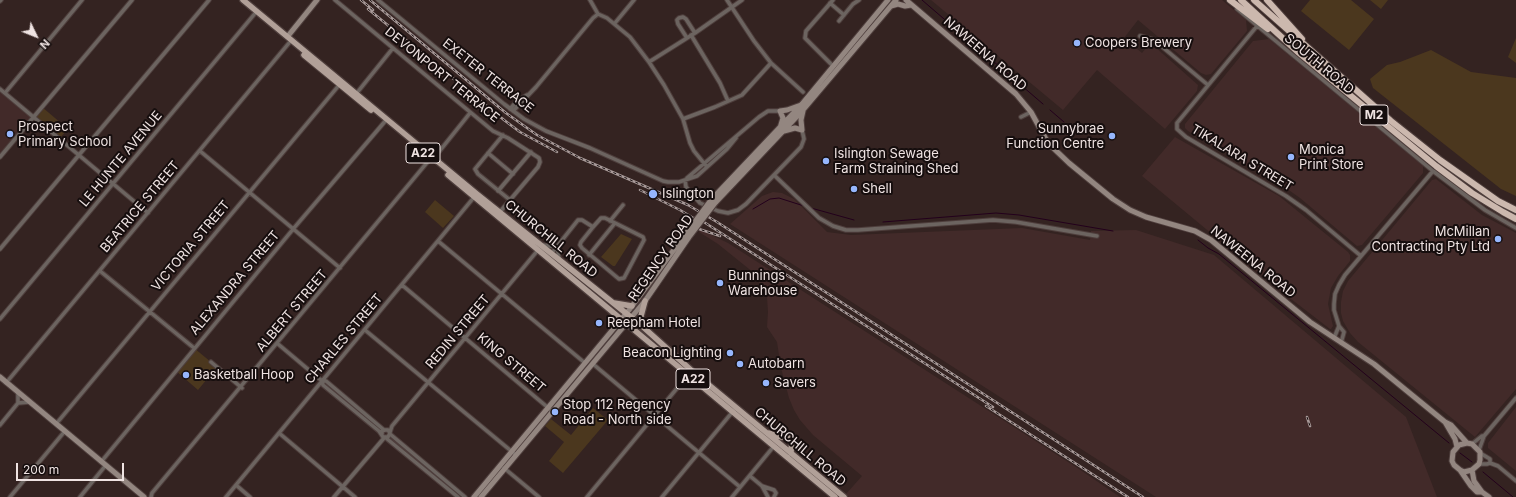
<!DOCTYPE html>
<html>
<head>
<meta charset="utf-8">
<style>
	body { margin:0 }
	#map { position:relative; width:1516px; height:497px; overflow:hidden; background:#342321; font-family:Inter,sans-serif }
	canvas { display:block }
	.north { position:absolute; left:16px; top:16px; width:40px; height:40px; -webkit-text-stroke:3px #160e0e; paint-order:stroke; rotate:133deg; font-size:11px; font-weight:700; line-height:16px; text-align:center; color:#efe3e2 }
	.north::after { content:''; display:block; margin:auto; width:14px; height:18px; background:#efe3e2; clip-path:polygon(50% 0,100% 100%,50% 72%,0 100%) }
	.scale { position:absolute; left:16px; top:463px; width:108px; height:18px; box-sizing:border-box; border:2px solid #efe3e2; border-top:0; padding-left:5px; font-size:12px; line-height:14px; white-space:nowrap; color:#efe3e2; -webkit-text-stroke:3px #160e0e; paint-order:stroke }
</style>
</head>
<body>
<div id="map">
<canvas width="1516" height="497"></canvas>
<div class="north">N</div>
<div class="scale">200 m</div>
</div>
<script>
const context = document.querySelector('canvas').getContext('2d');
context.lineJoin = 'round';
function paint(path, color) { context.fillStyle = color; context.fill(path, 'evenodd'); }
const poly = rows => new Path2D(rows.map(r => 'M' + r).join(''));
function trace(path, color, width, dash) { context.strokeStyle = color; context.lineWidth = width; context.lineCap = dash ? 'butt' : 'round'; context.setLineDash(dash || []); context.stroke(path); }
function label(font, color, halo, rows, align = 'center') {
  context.font = font + ' Inter,sans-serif'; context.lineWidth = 4; context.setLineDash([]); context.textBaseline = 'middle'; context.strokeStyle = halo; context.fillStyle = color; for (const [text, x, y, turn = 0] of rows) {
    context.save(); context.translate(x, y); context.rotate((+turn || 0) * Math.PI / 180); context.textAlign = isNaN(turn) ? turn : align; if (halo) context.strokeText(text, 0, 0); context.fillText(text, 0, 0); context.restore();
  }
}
paint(poly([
	[931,0,1222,0,1246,20,1247,31,1211,74,1206,75,1201,73,1138,20,1124,38,1142,53,1147,47,1154,46,1198,85,1197,91,1165,129,1097,70,1063,110],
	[1269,39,1423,166,1423,173,1362,245,1357,246,1300,198,1283,186,1188,131,1185,128,1185,124,1253,41],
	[0,89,34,117,0,157],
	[1175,137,1279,196,1348,252,1350,255,1350,261,1338,276,1331,288,1328,304,1333,326,1331,329,1330,329,1282,292,1142,176],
	[1436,179,1482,215,1516,233,1516,389,1475,437,1358,342,1350,333,1343,321,1341,313,1341,302,1343,291,1348,281,1432,180],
	[773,192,782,193,794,199,827,232,851,235,1022,228,1090,240,1091,231,1136,230,1214,255,1406,417,1437,497,1156,497,730,224,762,196],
	[701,230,728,243,1079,469,1120,497,849,497,846,494,862,476,813,435,800,420,794,410,789,398,781,368,777,342,767,327,768,312,767,297,754,273,718,244,699,232],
	[1516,407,1516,471,1488,448,1488,443]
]), '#422a29');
paint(poly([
	[1310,0,1351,0,1374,19,1349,50,1301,11],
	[1370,0,1388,0,1381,9],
	[1516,38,1516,63,1508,57],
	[1431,50,1471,72,1516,78,1516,196,1501,189,1373,88,1370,79,1387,65,1400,62],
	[42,107,68,129,59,139,34,117],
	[435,200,454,216,443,228,425,212],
	[621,234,632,239,615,266,613,266,601,257],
	[194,348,217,367,198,390,176,371],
	[593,408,608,420,563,473,549,461,564,442,545,426,551,419,571,435]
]), '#4b371e');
trace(poly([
	[922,0,1043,104],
	[1050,110,1064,122],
	[811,208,854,220],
	[753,209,770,199,779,198,804,206],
	[883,222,996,213,1019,215,1113,231],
	[1198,240,1208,248,1219,254,1449,443],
	[1460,453,1472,462],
	[1483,472,1513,497]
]), '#23001c', 1);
const street = poly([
	[335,0,493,131,508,138,539,158,540,162,538,167,499,213],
	[378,0,504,104,524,119,546,131,590,148,663,181,668,182,679,182,697,176,727,149,736,138],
	[590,0,598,14],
	[727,0,754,41,771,63,803,92],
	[833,0,806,31,805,38,833,66],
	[0,1,1,0],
	[830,3,844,15],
	[1237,9,1433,171,1485,210,1516,228],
	[598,14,607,18,630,37,649,62,664,85,683,119,690,143,694,151,707,167],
	[839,21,853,4,859,0],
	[615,23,634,0],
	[1257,26,1177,123,1177,129,1186,137,1286,196,1306,210,1361,256],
	[691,35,720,83,728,101],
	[1140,36,1154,40,1208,85],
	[687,38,678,24,677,20,679,18,683,17,686,19,695,33],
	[649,62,695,33,742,0],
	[0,89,148,213],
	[5,93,82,0],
	[356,94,393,48],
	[510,109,517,101,527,95],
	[513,111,536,87,593,18,598,14],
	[1021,117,1031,112],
	[683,119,715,107,742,95,771,63],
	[503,135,475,169,478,174,510,200],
	[200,151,340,268],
	[488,153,513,174],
	[0,157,132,0],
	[434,158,470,113],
	[774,175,819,218,833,226,846,230,858,230,993,220,1016,222,1097,236],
	[687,178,759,117,768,111,780,111],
	[685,180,686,187,700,203,718,211,728,213,738,210,746,204,801,147,804,139,802,130],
	[498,191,531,152],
	[610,221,623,205],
	[438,241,585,363],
	[543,245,557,247,559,258],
	[0,249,209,0],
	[551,254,578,220,582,220,593,227,601,218,605,218,643,237,644,240,624,278,619,279,582,248,580,245,581,242,593,227],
	[589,255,615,223],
	[100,271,194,348],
	[402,285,552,411],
	[0,319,257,11],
	[365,330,516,455],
	[1334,338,1339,326],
	[1341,343,1344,332,1339,326,1334,310,1334,304,1335,294,1339,285,1345,275,1433,171],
	[278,344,322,381,326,381,384,430],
	[211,362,242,388],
	[593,364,740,487],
	[322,381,323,385,379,431,383,437,388,437,390,433,388,430,385,430,382,431,382,434],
	[6,383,289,43],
	[18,393,18,403],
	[56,424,340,84],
	[0,425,18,403,29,402],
	[390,432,392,426,538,250],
	[279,433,355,497],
	[390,434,465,497],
	[386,438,458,497],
	[1472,444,1482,436,1484,436],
	[1479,450,1484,436,1516,398],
	[1480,453,1490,459,1490,463],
	[101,462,294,228,387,119],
	[1479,464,1487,464,1490,463,1498,466,1516,481],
	[504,468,539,497],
	[750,476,762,486,768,497],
	[236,485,250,497],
	[762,486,774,490,776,493,774,497],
	[10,497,65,431],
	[80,497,106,465],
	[151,497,152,493,430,159],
	[226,497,475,196],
	[334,497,384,438],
	[587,497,688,375],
	[662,497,734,410],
	[732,497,774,446]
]);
const secondary = poly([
	[906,0,1016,94,1031,112,1048,143,1069,163,1113,199,1130,210,1146,217,1195,231,1211,240,1310,322,1374,364,1445,422,1451,425,1467,443],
	[891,6,898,4,905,6,911,5],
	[288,36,317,0],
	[780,128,783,118,780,111,787,110,801,105],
	[784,131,795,128,802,130,801,120,803,111],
	[711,200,802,104,888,0],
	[715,203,803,110,896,0],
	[0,377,144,497],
	[1445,422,1455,439,1457,447],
	[1460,470,1464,472,1472,470,1479,464,1480,460,1480,452,1472,444,1467,443,1459,445,1453,452,1452,461,1454,465,1460,470,1471,486,1477,492,1482,492,1489,497],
	[1472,470,1474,481,1482,492],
	[474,497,629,310,685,235],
	[481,497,645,301,689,237]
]);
const primary = poly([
	[243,0,477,194,642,326,691,370,844,497],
	[304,55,371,110],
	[448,175,835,497],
	[614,303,632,306],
	[642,326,641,316,645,301],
	[769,433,781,437,792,436,791,453]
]);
const highway = poly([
	[1230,0,1268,29],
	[1241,0,1299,53,1436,166,1472,193,1503,212,1516,219],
	[1254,0,1391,121,1440,160,1498,201,1516,210],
	[1267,0,1302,39]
]);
trace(street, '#4e3e3c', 5.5);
trace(secondary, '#4e3e3c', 7);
trace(primary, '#4e3e3c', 8);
trace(highway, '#4e3e3c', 8);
trace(street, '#6c6460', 3.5);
trace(secondary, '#938680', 5);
trace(primary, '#b1a098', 5.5);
trace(highway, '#ccb8ae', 6);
const rail = poly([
	[361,0,373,10],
	[370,0,506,113,537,135,580,158,688,205,717,222,1143,497],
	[368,9,504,120,520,132,557,152],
	[640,190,680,210,700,222],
	[696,217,993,407],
	[696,228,720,236],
	[986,406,1128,497],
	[1307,417,1310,426]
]);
trace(rail, '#a89a99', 2.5);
trace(rail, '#160e0e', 1, [3]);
const secondaryBridge = poly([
	[685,235,711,200],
	[689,237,715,203]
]);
trace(secondaryBridge, '#4e3e3c', 7, []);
trace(secondaryBridge, '#938680', 5);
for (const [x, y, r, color] of [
	[1077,43,4,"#96b6fd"],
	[10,134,4,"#96b6fd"],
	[1112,136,4,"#96b6fd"],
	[1291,157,4,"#96b6fd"],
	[826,161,4,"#96b6fd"],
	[854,189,4,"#96b6fd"],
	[653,194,5,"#96b6fd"],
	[1498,239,4,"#96b6fd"],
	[720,283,4,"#96b6fd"],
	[599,323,4,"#96b6fd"],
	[730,353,4,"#96b6fd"],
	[740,364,4,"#96b6fd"],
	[186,375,4,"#96b6fd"],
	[766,383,4,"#96b6fd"],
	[555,412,4,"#96b6fd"]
]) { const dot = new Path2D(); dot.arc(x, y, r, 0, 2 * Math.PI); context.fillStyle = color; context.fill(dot); trace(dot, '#160e0e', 1.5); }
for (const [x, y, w] of [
	[1374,115,28],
	[423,153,34],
	[693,379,34]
]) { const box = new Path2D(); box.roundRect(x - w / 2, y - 10, w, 20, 3); context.fillStyle = '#160e0e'; context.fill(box); trace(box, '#efe3e2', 1); }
label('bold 12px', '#efe3e2', null, [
	["M2",1374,115],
	["A22",423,153],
	["A22",693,379]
]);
label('13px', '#efe3e2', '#160e0e', [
	["Coopers Brewery",1085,43],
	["Prospect",18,127],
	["Primary School",18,142],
	["Sunnybrae",1104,129,"right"],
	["Function Centre",1104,144,"right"],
	["Monica",1299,150],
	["Print Store",1299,165],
	["Islington Sewage",834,154],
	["Farm Straining Shed",834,169],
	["Shell",862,189],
	["Islington",662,194],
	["McMillan",1490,232,"right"],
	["Contracting Pty Ltd",1490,247,"right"],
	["Bunnings",728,276],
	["Warehouse",728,291],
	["Reepham Hotel",607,323],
	["Beacon Lighting",722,353,"right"],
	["Autobarn",748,364],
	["Basketball Hoop",194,375],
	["Savers",774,383],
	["Stop 112 Regency",563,405],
	["Road - North side",563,420]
], 'left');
label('13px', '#efe3e2', '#160e0e', [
	["NAWEENA ROAD",985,54,41],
	["SOUTH ROAD",1319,64,40],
	["DEVONPORT TERRACE",442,75,39],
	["EXETER TERRACE",488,76,38],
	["TIKALARA STREET",1242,158,31],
	["LE HUNTE AVENUE",121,159,-50],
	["BEATRICE STREET",140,207,-50],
	["CHURCHILL ROAD",551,239,39],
	["VICTORIA STREET",191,246,-50],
	["REGENCY ROAD",661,258,-55],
	["NAWEENA ROAD",1253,262,39],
	["ALEXANDRA STREET",235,283,-50],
	["ALBERT STREET",292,311,-50],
	["REDIN STREET",458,332,-50],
	["CHARLES STREET",344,339,-50],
	["KING STREET",511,363,40],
	["CHURCHILL ROAD",800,447,40]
]);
</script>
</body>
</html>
